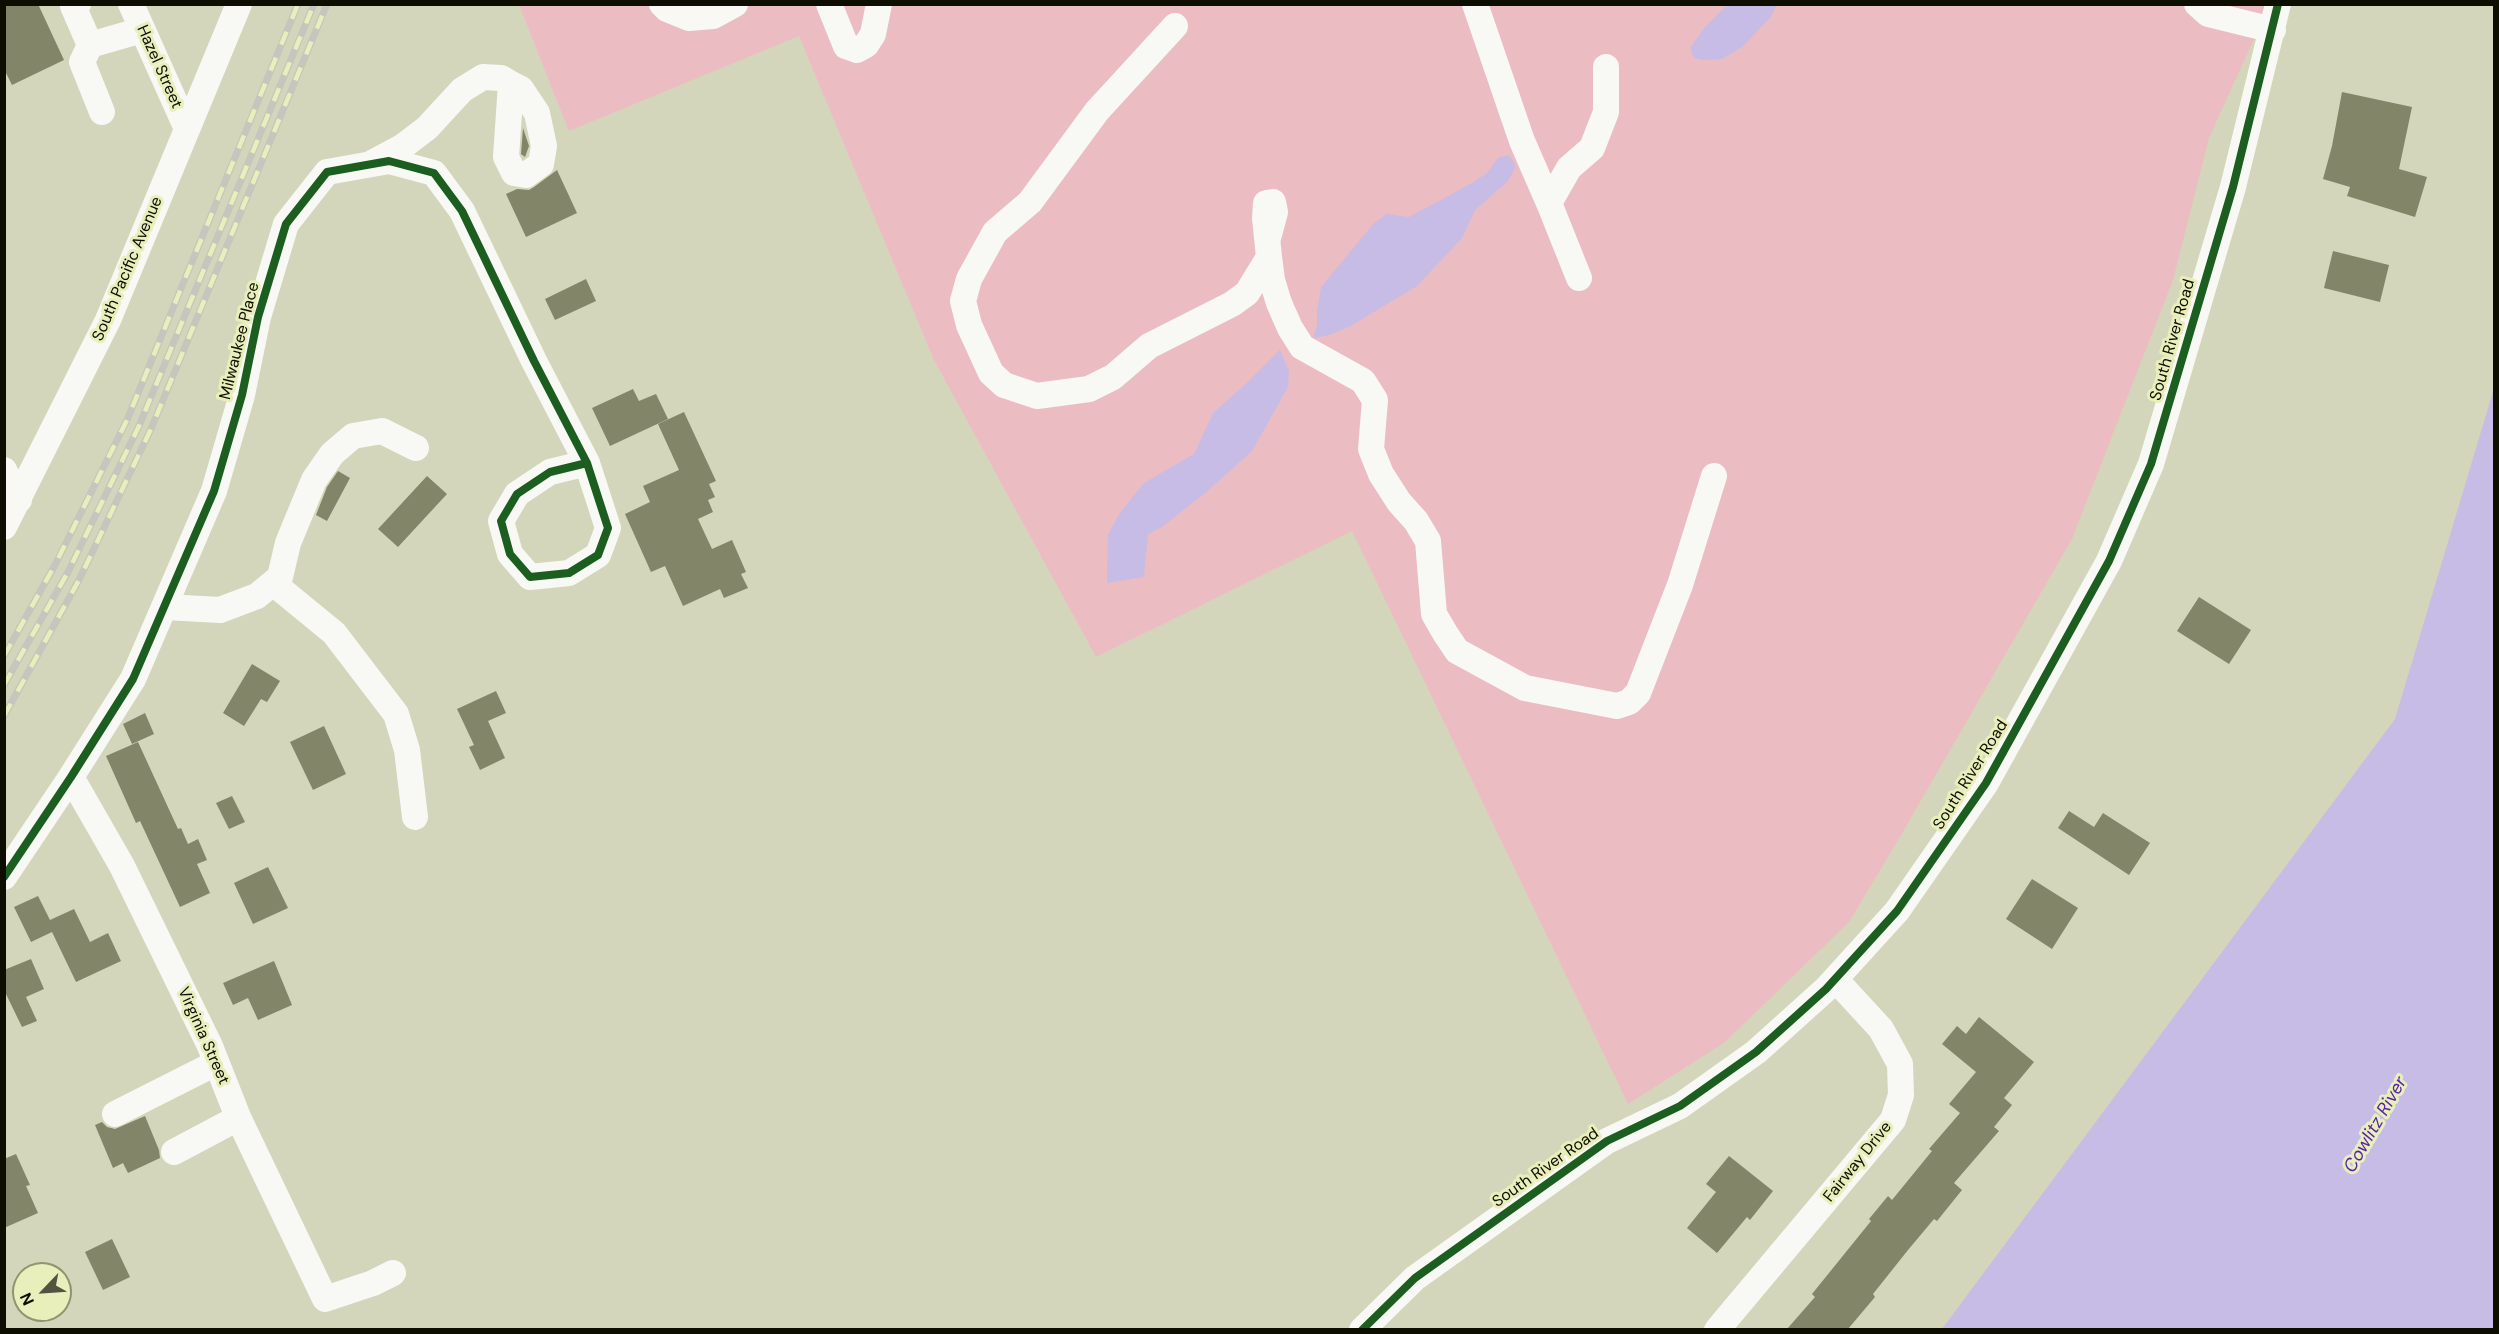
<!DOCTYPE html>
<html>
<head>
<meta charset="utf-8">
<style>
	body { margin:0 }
	#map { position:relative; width:2499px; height:1334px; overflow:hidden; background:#d3d6ba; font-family:"DM Sans",sans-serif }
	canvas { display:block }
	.frame { position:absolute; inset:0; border:6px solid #0d0e00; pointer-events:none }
	.north { position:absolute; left:12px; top:1262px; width:60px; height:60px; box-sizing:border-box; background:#e8efbb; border:2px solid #909570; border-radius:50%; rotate:245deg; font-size:16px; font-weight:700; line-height:24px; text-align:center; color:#0d0e00 }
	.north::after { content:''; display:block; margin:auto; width:21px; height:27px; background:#525441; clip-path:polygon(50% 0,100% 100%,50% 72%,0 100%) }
</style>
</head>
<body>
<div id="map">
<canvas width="2499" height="1334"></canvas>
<div class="frame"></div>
<div class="north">N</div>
</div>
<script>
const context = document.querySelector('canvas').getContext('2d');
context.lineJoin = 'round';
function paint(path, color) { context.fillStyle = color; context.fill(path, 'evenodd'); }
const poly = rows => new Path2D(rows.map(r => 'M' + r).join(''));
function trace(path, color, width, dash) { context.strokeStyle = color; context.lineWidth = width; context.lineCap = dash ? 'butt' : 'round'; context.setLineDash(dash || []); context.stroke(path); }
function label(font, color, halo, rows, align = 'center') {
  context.font = font + ' "DM Sans",sans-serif'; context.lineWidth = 6; context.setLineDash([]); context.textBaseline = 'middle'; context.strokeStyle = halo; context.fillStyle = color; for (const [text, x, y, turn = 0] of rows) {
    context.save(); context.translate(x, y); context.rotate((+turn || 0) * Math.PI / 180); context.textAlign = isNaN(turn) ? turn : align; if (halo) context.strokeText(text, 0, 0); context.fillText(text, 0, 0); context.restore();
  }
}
paint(poly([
	[519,5,2266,5,2264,17,2209,138,2173,280,2072,539,1897,842,1849,922,1724,1043,1628,1104,1352,531,1096,657,934,360,799,36,569,131]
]), '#ebbdc3');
paint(poly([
	[1727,5,1777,5,1770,18,1742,47,1722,59,1703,60,1694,58,1690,48,1705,27],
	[1509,155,1516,166,1508,181,1475,210,1462,238,1417,286,1349,327,1329,335,1313,338,1317,326,1317,311,1321,287,1374,223,1387,214,1409,217,1472,183,1487,173,1498,158],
	[1280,350,1289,371,1288,387,1252,451,1204,494,1162,527,1148,534,1144,577,1107,583,1108,535,1119,514,1144,483,1194,454,1213,413,1248,382],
	[2494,388,2494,1329,1942,1329,2395,719]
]), '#c6bce5');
paint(poly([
	[4,4,38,4,64,60,12,85,4,69],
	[2342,92,2412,107,2399,169,2427,177,2415,217,2347,196,2350,187,2323,179,2332,146],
	[523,128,529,146,525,157,521,154],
	[557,170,577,213,526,237,506,194,517,189,529,190,534,187],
	[2333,251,2389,265,2380,302,2324,288],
	[586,279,596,301,555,320,545,299],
	[633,389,639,401,656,394,668,419,610,446,592,408],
	[684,412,716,481,709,484,715,497,708,500,713,512,698,519,712,549,732,540,746,572,741,574,748,588,724,598,720,589,683,606,665,566,651,572,625,514,650,502,643,486,679,470,658,424],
	[338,471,350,478,327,521,316,515,327,487],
	[427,476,447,494,398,547,378,529],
	[2199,597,2251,630,2229,664,2177,631],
	[252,664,280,681,267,702,261,699,244,726,223,713],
	[496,691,506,713,488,721,505,758,480,770,469,747,474,745,457,709],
	[145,713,154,734,132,744,123,724],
	[324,726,346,774,313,790,290,742],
	[138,742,178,829,181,828,188,844,198,839,207,860,197,864,210,893,180,907,140,821,136,823,106,756],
	[232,796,245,822,229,829,216,803],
	[2069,811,2094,827,2103,813,2150,843,2129,875,2058,828],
	[268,867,288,908,253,924,234,883],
	[2032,879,2078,908,2052,949,2006,919],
	[38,896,50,920,74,909,90,942,108,933,121,961,76,982,52,932,31,942,14,907],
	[31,959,44,989,26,997,37,1021,22,1027,4,990,4,970],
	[274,961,292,1005,258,1020,248,998,233,1005,223,983],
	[1979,1017,2034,1062,2004,1098,2012,1105,1994,1127,1999,1131,1954,1183,1962,1190,1937,1221,1934,1219,1908,1250,1873,1294,1875,1297,1848,1329,1787,1329,1815,1297,1812,1294,1871,1221,1869,1219,1888,1196,1892,1200,1932,1151,1929,1149,1960,1113,1949,1104,1976,1072,1942,1044,1957,1026,1966,1034],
	[145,1116,159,1150,160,1158,128,1173,123,1163,113,1168,95,1125,102,1122,107,1127,115,1129],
	[16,1154,30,1185,26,1186,38,1213,4,1228,4,1159],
	[1729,1156,1773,1191,1750,1220,1747,1217,1717,1253,1687,1228,1716,1192,1706,1184],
	[112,1239,130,1277,103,1290,85,1252]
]), '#828567');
trace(poly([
	[78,4,73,6,90,45,142,30],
	[131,4,187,129],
	[662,4,667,9,689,18,713,16,735,4],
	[829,4,846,46,857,50,866,45,873,34,879,4],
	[1475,4,1522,141,1549,203],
	[2197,4,2208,14,2273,30],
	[1175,26,1097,111,1030,202,995,232,969,279,963,301,969,325,991,373,1004,385,1037,396,1089,389,1113,377,1149,346,1232,304,1247,293,1269,257,1265,218,1266,203,1273,202,1275,212,1268,238],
	[90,45,82,62,102,112],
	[372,163,402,147,427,128,462,90,483,77,501,78,511,84,521,89,537,113,544,146,541,164,526,175,514,173,506,157,511,84],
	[1269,257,1272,280,1279,303,1290,328,1302,347,1363,381,1375,400,1371,449,1381,474,1399,502,1416,521,1428,541,1434,614,1445,633,1457,651,1525,688,1617,706,1629,702,1638,693,1680,585,1714,476],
	[1579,278,1549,203,1569,168,1592,148,1606,112,1606,67],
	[4,470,19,500],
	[4,527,108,320,239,4],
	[273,583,334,633,396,714,407,750,415,817],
	[165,607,220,610,257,596,280,577,288,543,314,480,332,454,353,436,382,431,416,448],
	[71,777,122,866,210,1046,238,1117,325,1299,373,1283,393,1273],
	[4,877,71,777,133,679,214,491,242,395,258,317,286,224,327,172,389,161,434,173,462,211,534,361,587,463,608,528,598,555,569,573,530,577,510,554,501,521,517,494,550,472,587,463],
	[115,1114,216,1063],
	[174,1152,238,1118],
	[1362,1330,1415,1278,1607,1141,1680,1106,1756,1052,1826,989,1897,911,1986,783,2109,561,2151,464,2233,187,2278,4],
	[1717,1330,1893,1120,1901,1095,1900,1064,1881,1029,1835,979]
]), '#f8f9f5', 26);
const rail = poly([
	[4,656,55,565,127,420,298,4],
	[4,685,68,572,139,426,314,4],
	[4,716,79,580,151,429,327,4]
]);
trace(rail, '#c5c6bd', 7);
trace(rail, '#e8efbb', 4.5, [14]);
trace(poly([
	[4,877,71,777,133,679,214,491,242,395,258,317,286,224,327,172,389,161,434,173,462,211,534,361,587,463,608,528,598,555,569,573,530,577,510,554,501,521,517,494,550,472,587,463],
	[1362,1330,1415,1278,1607,1141,1680,1106,1756,1052,1826,989,1897,911,1986,783,2109,561,2151,464,2233,187,2278,4]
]), '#1b5e20', 8);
label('16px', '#0d0e00', '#e8efbb', [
	["Hazel Street",159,67,66],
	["South Pacific Avenue",128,269,-67],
	["South River Road",2173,340,-74],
	["Milwaukee Place",240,341,-76],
	["South River Road",1971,775,-58],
	["Virginia Street",203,1036,66],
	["Fairway Drive",1858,1162,-51],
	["South River Road",1546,1168,-35]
]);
label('italic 18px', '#5721aa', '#e8efbb', [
	["Cowlitz River",2376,1125,-60]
]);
</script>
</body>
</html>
